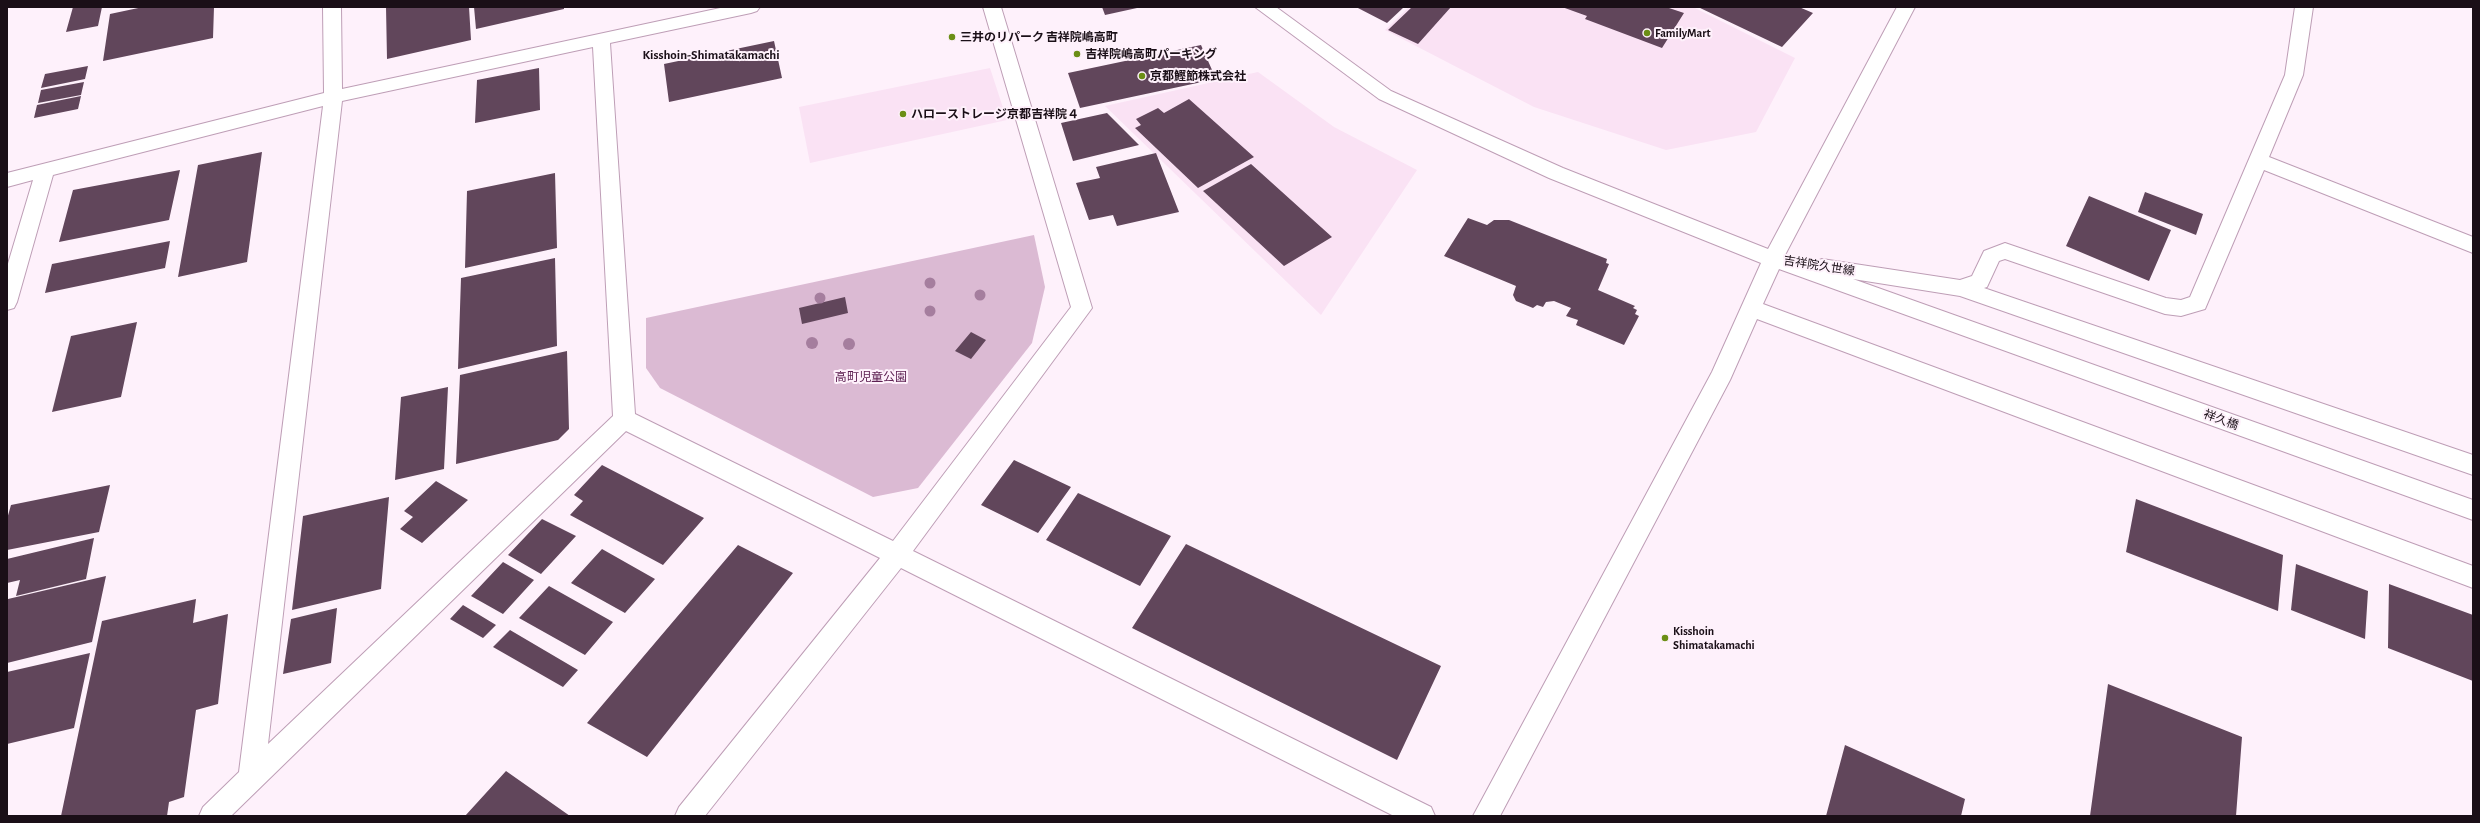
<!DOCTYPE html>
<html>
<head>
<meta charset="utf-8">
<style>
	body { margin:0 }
	#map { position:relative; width:2480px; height:823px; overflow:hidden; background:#fef1fb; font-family:"Alegreya Sans",sans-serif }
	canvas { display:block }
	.frame { position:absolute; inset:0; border:8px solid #1a0f17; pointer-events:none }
</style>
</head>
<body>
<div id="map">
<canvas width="2480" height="823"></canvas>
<div class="frame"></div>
</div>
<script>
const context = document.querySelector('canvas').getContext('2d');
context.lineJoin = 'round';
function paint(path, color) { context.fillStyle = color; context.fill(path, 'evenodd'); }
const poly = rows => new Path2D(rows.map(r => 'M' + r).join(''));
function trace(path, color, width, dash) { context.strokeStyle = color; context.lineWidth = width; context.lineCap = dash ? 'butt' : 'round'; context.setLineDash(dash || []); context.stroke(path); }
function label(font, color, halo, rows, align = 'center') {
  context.font = font + ' "Alegreya Sans","Noto Sans JP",sans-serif'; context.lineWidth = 4; context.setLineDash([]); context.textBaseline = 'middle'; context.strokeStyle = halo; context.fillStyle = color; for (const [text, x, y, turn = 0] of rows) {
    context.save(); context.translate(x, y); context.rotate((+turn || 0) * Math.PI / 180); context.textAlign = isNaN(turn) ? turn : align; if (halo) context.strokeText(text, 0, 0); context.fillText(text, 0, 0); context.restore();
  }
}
paint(poly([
	[1409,7,1693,7,1795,58,1756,132,1666,150,1534,107,1385,30],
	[990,68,1007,120,810,163,799,107],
	[1258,72,1334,127,1417,170,1321,315,1105,106]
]), '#fae2f4');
paint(poly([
	[1034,235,1045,287,1032,343,918,488,873,497,660,388,646,368,646,318]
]), '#dbbad3');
paint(poly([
	[73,7,102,7,98,26,66,32],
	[143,7,214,7,213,38,103,61,110,14],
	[386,7,469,7,471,40,387,59],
	[474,7,564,7,564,9,476,29],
	[1102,7,1137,7,1137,8,1105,15],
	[1356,7,1404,7,1387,23],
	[1412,7,1451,7,1418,44,1388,30],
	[1562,7,1666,7,1684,13,1662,48,1585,19,1587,16],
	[1698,7,1799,7,1813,13,1782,47],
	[774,41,782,78,669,102,664,64],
	[1201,45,1216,79,1080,108,1068,73],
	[88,66,85,79,41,88,45,74],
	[539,68,540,110,475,123,477,80],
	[84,82,81,95,38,103,41,90],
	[81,96,78,109,34,118,37,105],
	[1189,99,1254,157,1198,188,1135,128,1141,125,1136,119,1158,108,1164,113],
	[1107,113,1139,145,1073,161,1061,123],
	[262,152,247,262,178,277,198,165],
	[1156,153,1179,212,1117,226,1113,215,1089,220,1076,183,1100,178,1096,167],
	[1251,164,1332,237,1284,266,1203,191],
	[180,170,169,220,59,242,73,190],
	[555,173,557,248,465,268,467,191],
	[2145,192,2203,214,2196,235,2138,212],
	[2089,196,2171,230,2149,281,2066,246],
	[1468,218,1487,225,1494,220,1509,220,1607,259,1606,263,1609,264,1598,290,1635,306,1633,308,1637,310,1635,314,1639,316,1624,345,1576,325,1578,320,1566,316,1571,308,1554,301,1546,302,1543,307,1537,305,1533,308,1516,301,1513,295,1516,286,1444,256],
	[170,241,165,268,45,293,52,264],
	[555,258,557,346,458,369,461,278],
	[845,297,848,313,802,324,799,308],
	[137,322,121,397,52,412,71,336],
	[971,332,986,340,971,359,955,351],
	[567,351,569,429,558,440,456,464,460,375],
	[448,387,444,469,395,480,401,397],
	[1014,460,1071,487,1038,533,981,505],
	[602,465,704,518,663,565,570,515,583,501,574,495],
	[436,481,468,500,422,543,400,529,413,517,404,511],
	[110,485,99,532,7,550,7,519,11,505],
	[1078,493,1171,536,1140,586,1046,540],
	[389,497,381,589,292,610,303,516],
	[2136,499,2283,555,2278,611,2126,552],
	[542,519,576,536,541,574,508,555],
	[94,538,86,579,16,596,20,580,7,583,7,559],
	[1186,544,1441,666,1397,760,1132,628],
	[738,545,793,573,647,757,587,723],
	[602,549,655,579,625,613,571,583],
	[503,562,534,580,503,614,471,596],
	[2296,564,2368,591,2365,639,2291,610],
	[106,576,92,642,7,663,8,599],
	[2389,584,2473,615,2473,681,2388,648],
	[549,586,613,622,585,655,519,618],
	[196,599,193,623,228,614,218,704,196,710,184,797,169,802,167,816,61,816,102,621],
	[463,605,496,625,483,638,450,619],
	[337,608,331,663,283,674,291,619],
	[510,630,578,670,563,687,493,647],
	[90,653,74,728,7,744,7,672],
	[2108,684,2242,737,2236,816,2090,816],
	[1845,745,1965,799,1961,816,1826,816],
	[506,771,570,816,465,816]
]), '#61465b');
const minor = poly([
	[323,7,341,7,342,89,725,7,760,7,757,11,751,13,610,43,635,414,893,541,1071,307,983,7,1001,7,1092,308,913,551,1431,807,1435,816,1394,816,901,568,705,816,675,816,679,807,880,558,626,431,231,816,199,816,203,807,239,772,323,106,53,175,17,302,14,308,7,310,7,267,33,180,7,187,7,173,324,93,323,7],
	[593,47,613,416,268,744,342,101,593,47],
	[1255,7,1276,7,1391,91,1563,168,1768,249,1897,7,1915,7,1785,255,1813,265,1815,262,1822,259,1960,280,1972,276,1984,251,2005,243,2166,298,2181,300,2190,297,2285,75,2295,7,2313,7,2303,75,2269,157,2473,237,2473,253,2264,170,2205,309,2181,316,2165,314,2005,259,1999,261,1987,287,1984,288,2473,455,2473,475,1960,296,1853,279,2473,500,2473,520,1779,269,1763,304,2473,566,2473,588,1757,319,1730,380,1500,816,1473,816,1712,372,1761,263,1549,178,1379,99,1255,7]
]);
trace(minor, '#be9eb6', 2);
paint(minor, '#fff');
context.fillStyle = '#a57e9e';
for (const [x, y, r] of [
	[930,283,5.5],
	[980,295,5.5],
	[820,298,5.5],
	[930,311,5.5],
	[812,343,6],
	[849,344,6]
]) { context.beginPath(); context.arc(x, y, r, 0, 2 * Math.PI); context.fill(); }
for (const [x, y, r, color] of [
	[1647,33,4,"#6b8e15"],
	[952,37,4,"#6b8e15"],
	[1077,54,4,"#6b8e15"],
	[1142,76,4,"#6b8e15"],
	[903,114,4,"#6b8e15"],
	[1665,638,4,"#6b8e15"]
]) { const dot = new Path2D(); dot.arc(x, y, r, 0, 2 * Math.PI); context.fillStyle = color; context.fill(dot); trace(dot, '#fef1fb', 1.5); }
label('bold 12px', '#1a0f17', '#fef1fb', [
	["FamilyMart",1655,33],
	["三井のリパーク 吉祥院嶋高町",960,37],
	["吉祥院嶋高町パーキング",1085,54],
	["京都鰹節株式会社",1150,76],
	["ハローストレージ京都吉祥院４",911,114],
	["Kisshoin",1673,631],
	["Shimatakamachi",1673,645]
], 'left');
label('12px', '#1a0f17', '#fef1fb', [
	["吉祥院久世線",1819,266,9],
	["祥久橋",2221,420,20]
]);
label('12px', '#5d2052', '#fef1fb', [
	["高町児童公園",871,377]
]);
label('bold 13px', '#1a0f17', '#fef1fb', [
	["Kisshoin-Shimatakamachi",711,55]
]);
</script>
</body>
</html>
